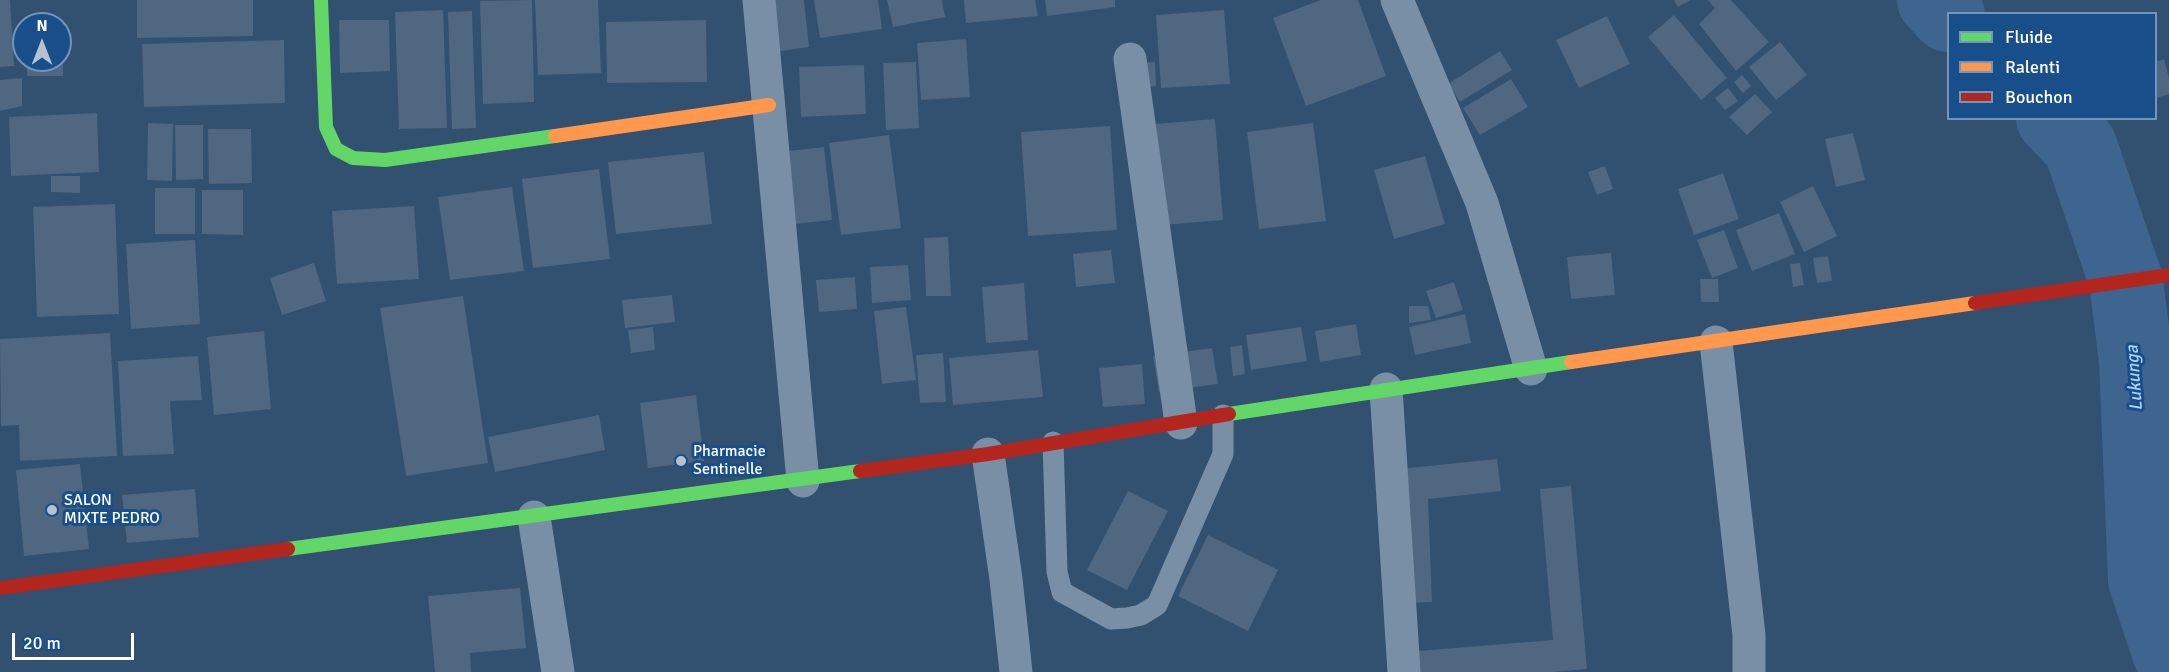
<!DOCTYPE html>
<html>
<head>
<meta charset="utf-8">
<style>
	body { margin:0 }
	#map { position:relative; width:2169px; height:672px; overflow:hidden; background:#325070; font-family:Signika,sans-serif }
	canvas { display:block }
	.legend { position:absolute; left:1947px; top:12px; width:210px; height:108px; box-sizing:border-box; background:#184f8a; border:2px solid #7495b9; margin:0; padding:8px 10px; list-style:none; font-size:18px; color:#fff }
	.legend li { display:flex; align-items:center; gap:12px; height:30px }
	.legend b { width:30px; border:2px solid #7495b9 }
	.north { position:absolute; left:12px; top:12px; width:60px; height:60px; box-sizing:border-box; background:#184f8a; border:2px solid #7495b9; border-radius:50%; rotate:0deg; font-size:16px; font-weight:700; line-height:24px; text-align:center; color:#fff }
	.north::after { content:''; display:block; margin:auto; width:21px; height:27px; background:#b7c2cd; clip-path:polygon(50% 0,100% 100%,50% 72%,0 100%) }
	.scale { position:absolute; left:12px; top:633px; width:122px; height:27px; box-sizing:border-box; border:3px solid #fff; border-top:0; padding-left:8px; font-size:18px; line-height:21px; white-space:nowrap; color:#fff; -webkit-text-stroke:4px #184f8a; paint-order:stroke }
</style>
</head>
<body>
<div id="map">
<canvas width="2169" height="672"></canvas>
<ul class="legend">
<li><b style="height:8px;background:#63d668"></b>Fluide</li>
<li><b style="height:8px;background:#ff974d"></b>Ralenti</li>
<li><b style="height:8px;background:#b3261e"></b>Bouchon</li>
</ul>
<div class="north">N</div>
<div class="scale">20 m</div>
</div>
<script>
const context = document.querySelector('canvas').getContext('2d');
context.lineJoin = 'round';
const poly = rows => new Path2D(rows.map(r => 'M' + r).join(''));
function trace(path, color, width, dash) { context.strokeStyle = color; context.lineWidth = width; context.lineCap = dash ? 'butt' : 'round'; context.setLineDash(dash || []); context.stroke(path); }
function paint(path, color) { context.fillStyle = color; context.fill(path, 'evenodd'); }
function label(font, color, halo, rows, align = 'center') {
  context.font = font + ' Signika,sans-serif'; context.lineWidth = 6; context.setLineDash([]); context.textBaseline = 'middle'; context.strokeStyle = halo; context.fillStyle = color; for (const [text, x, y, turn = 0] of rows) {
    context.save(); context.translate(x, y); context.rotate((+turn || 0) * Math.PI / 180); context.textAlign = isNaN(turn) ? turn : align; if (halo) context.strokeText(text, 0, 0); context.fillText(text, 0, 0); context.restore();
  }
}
trace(poly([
	[1934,0,1948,15],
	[2053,118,2080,146,2126,281,2136,361,2145,580,2169,652]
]), '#3e658f', 74);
paint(poly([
	[0,0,10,0,14,66,0,67],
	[137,0,253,0,253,36,137,38],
	[532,0,534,102,483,104,480,1],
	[535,0,598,0,601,73,538,75],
	[761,0,804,0,809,47,766,53],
	[814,0,878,0,882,29,820,38],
	[887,0,942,0,945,17,893,27],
	[964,0,1035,0,1038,16,966,23],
	[1045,0,1115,0,1115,7,1047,16],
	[1321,0,1358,0,1386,76,1306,106,1273,18],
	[1674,0,1691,0,1678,7],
	[1708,0,1731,0,1769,42,1736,71,1699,24,1715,8],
	[443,10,447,128,399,129,395,12],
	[1224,10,1230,84,1161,88,1156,15],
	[472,11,476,128,452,129,448,12],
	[1674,15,1727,78,1701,100,1648,37],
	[1607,16,1630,64,1579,88,1556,40],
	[339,20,389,20,390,71,340,73],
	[706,20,707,82,607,83,606,22],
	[966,39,970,97,921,100,917,43],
	[284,40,285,103,144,107,142,44],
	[1780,42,1807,75,1776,100,1749,67],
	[60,44,63,44,63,76,27,76,27,60,60,60],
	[1500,51,1512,70,1460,102,1448,84],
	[2164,59,2169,78,2169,94,2156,98,2156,62],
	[916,62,919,128,886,130,883,63],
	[1155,62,1156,86,1137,88,1135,63],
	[864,65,866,114,801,117,799,67],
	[1742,75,1751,86,1743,93,1734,82],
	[22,78,22,106,0,111,0,80],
	[1511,79,1528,107,1480,135,1463,108],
	[1728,88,1738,101,1725,110,1715,98],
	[1755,94,1772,112,1747,135,1729,117],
	[97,113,99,172,11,176,9,117],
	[1215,119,1223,220,1139,227,1130,126],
	[148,123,173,124,172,181,147,180],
	[1313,123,1326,221,1259,229,1247,132],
	[175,125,203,125,203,179,176,180],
	[1110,126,1117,230,1028,236,1021,132],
	[208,129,251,129,252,183,209,184],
	[1853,133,1865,180,1836,187,1825,139],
	[889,135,901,228,841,235,829,143],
	[824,147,832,220,786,225,780,152],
	[704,152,712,224,616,234,608,162],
	[1425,156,1445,224,1394,239,1374,170],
	[1605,166,1613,189,1597,195,1588,172],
	[599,169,610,259,533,268,522,179],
	[1723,173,1739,219,1694,235,1678,189],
	[51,176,80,176,80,193,51,192],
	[1813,186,1837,236,1804,252,1780,202],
	[512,187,524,271,450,280,438,197],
	[155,188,195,188,195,234,155,234],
	[202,190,243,190,243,235,202,234],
	[115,204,119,314,37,317,33,207],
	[414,206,419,279,337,284,332,211],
	[1779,213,1795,254,1752,271,1736,230],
	[1724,230,1738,268,1712,278,1697,240],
	[948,237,951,296,926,296,924,238],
	[195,240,200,324,131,329,126,244],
	[1111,250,1115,283,1076,287,1073,254],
	[1611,253,1615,295,1571,299,1567,257],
	[1828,256,1832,281,1817,283,1813,258],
	[314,263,326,301,282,315,270,278],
	[1800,263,1804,285,1793,287,1790,264],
	[908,265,911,300,872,303,870,267],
	[855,277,857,309,819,312,816,280],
	[1700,279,1718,279,1719,302,1701,302],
	[1454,282,1463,310,1436,318,1426,291],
	[1024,283,1028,340,986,343,982,287],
	[672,295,675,322,625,328,622,300],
	[463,296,488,463,406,476,380,308],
	[1409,306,1428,306,1431,320,1409,323],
	[906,307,916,380,882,384,874,311],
	[1465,314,1471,343,1415,355,1409,327],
	[1356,324,1361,355,1320,362,1315,331],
	[653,327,655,350,631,353,628,330],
	[1301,327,1307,361,1251,370,1246,335],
	[264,331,271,409,214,415,207,337],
	[110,333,117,456,20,461,19,425,1,426,0,339],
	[1242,345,1245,374,1233,376,1230,347],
	[1212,348,1218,384,1159,392,1153,356],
	[1038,350,1043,397,953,405,949,358],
	[943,353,946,402,920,403,916,355],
	[198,356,202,400,170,401,174,454,123,456,118,361],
	[1142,364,1145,404,1103,407,1099,368],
	[696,395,704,461,648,468,640,403],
	[599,415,605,450,495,472,488,437],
	[1497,459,1501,491,1428,499,1432,602,1405,603,1399,469],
	[80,464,89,549,24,556,16,470],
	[1571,486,1587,669,1553,672,1420,672,1418,651,1553,640,1540,489],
	[195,489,199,537,127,543,122,495],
	[1128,491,1168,511,1127,590,1087,570],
	[1208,535,1278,570,1248,631,1178,596],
	[520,588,526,648,470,653,471,672,435,672,428,596]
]), '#4f6780');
trace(poly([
	[1053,442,1057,572,1062,592,1111,619,1127,618,1141,615,1157,605,1223,454,1223,415]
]), '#798fa5', 21);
trace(poly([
	[759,0,803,481],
	[1397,0,1482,203,1531,369],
	[1130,59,1181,423],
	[1716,342,1749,635,1749,672],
	[1386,389,1404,672],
	[988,454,1006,579,1016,672],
	[534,517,558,672]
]), '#798fa5', 33);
trace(poly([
	[321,0,326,127,336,149,353,158,385,160,555,136],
	[1229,414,1571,362],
	[288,549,860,471]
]), '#63d668', 14);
trace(poly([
	[555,136,769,105],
	[1571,362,1975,303]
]), '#ff974d', 14);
trace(poly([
	[1975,303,2169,275],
	[860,471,988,454,1229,414],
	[0,588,288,549]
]), '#b3261e', 14);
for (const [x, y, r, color] of [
	[681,461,6,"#b7c2cd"],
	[52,510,6,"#b7c2cd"]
]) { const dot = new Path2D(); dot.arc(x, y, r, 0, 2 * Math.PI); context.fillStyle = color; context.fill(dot); trace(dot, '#184f8a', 2); }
label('16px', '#fff', '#184f8a', [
	["Pharmacie",693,452],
	["Sentinelle",693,470],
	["SALON",64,501],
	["MIXTE PEDRO",64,519]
], 'left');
label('italic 18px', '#aed1f5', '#184f8a', [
	["Lukunga",2135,378,-94]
]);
</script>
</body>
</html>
